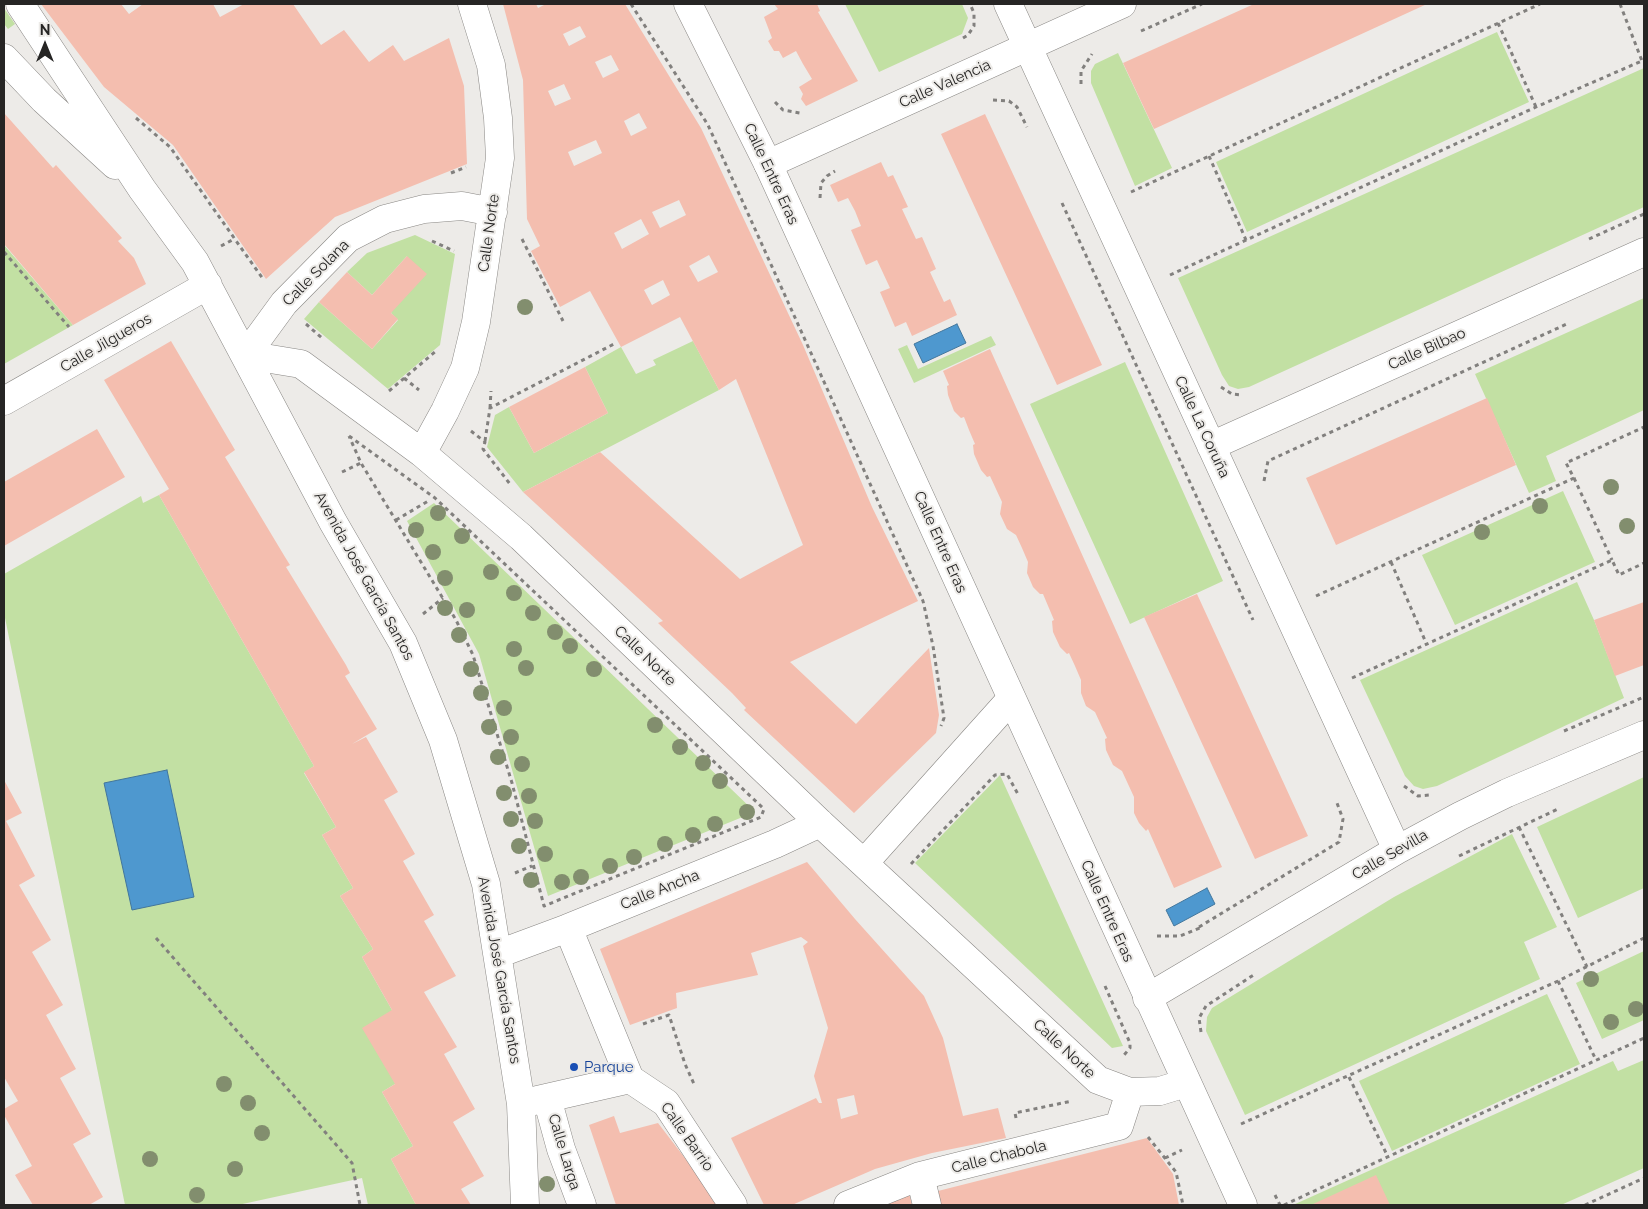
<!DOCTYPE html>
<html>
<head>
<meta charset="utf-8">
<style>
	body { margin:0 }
	#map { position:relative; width:1648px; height:1209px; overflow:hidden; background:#edebe8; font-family:Raleway,sans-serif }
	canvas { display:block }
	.frame { position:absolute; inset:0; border:5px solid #262524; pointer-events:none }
	.north { position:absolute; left:20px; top:20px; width:50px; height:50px; -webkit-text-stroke:4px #edebe8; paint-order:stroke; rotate:0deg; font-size:14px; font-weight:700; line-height:20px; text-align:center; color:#262524 }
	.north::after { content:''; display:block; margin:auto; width:18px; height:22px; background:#262524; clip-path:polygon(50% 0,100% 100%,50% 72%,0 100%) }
</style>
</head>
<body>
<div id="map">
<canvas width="1648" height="1209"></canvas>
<div class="frame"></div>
<div class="north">N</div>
</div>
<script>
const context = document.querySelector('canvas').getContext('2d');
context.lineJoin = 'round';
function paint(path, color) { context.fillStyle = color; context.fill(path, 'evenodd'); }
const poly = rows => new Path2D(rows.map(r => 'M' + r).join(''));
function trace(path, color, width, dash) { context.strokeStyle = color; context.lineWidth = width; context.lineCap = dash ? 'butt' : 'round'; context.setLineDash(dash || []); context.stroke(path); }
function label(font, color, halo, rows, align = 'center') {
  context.font = font + ' Raleway,sans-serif'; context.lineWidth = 4; context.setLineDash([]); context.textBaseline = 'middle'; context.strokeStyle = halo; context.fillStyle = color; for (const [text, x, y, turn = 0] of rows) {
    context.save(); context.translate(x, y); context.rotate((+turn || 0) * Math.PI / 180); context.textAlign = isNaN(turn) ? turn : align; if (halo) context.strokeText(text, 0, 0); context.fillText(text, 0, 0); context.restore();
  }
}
paint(poly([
	[845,4,962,4,968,18,962,34,879,72],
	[4,8,15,24,8,29,4,24],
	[1497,32,1529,102,1247,232,1216,162],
	[1118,53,1172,168,1135,186,1091,83,1091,71,1095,64],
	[1644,68,1644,207,1249,387,1238,389,1229,386,1222,375,1178,278],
	[415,235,455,254,440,345,388,389,304,319,319,302,372,349,398,320,391,313,407,256,372,295,347,272,367,253],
	[4,245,73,325,4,364],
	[1644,298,1644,410,1546,456,1556,481,1529,493,1475,374],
	[991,336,996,345,914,383,898,349,907,345,918,369],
	[693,341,719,390,523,492,487,447,495,415,509,407,534,453,608,413,585,367,621,347,636,374,656,365,653,360],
	[1125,362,1223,581,1130,624,1030,404],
	[1563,491,1595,562,1455,625,1422,555],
	[159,495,314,766,304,773,336,827,322,835,353,888,340,896,373,949,362,957,392,1010,395,1084,382,1092,413,1146,391,1159,416,1205,368,1205,362,1178,238,1205,125,1205,4,613,4,574,141,496,143,503],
	[434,503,755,812,548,896,479,654,407,521],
	[1577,582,1594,620,1624,698,1437,786,1423,789,1414,786,1405,776,1360,680],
	[1000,775,1123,1046,1112,1048,915,863],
	[1644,777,1644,888,1578,918,1537,827],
	[1512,834,1557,927,1524,942,1540,979,1245,1115,1206,1031,1207,1017,1212,1008,1394,897],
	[1644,951,1644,1020,1602,1039,1576,983],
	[1547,994,1580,1064,1392,1151,1359,1081],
	[1644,1060,1644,1168,1561,1205,1293,1205,1613,1061,1618,1071]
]), '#c2e0a3');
const water = poly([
	[957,324,966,343,923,363,914,344,957,324],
	[167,770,194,897,132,910,104,783,167,770],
	[1207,888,1215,904,1174,926,1166,910,1207,888]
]);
paint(water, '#4e98cf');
trace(water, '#42769c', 1);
paint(poly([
	[41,4,121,4,129,14,143,4,213,4,220,17,244,4,293,4,321,45,344,30,369,62,393,45,404,61,449,38,464,86,467,164,335,217,266,279,173,145,104,87],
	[503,4,536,4,538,8,546,4,625,4,701,128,803,345,872,507,918,601,790,662,856,724,929,648,939,715,936,733,854,813,744,710,746,708,732,693,658,623,663,621,523,492,600,452,740,579,803,545,736,379,719,390,680,317,621,347,590,291,560,307,531,251,540,246,527,219,523,80],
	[580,26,586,37,569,46,563,34],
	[611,55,619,70,603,78,595,62],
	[564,84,571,99,555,106,548,91],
	[639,113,647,128,631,136,624,121],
	[596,140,602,153,574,166,568,152],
	[679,200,686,215,660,228,652,212],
	[641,219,649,234,622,249,614,233],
	[709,255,718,272,698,282,689,266],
	[663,280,670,295,652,305,644,290],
	[774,4,817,4,820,11,818,12,858,81,806,106,801,99,803,94,799,87,812,79,803,64,796,51,783,58,779,51,774,51,768,41,772,38,764,17,778,9],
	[1254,4,1427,4,1154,129,1123,63],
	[4,113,53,168,56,165,122,238,118,241,134,258,146,284,73,325,4,244],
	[985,114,1102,365,1057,385,941,134],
	[881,162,888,177,893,175,908,207,902,209,916,239,922,237,936,269,930,272,944,302,950,299,957,315,912,336,906,322,895,327,880,292,890,288,877,260,866,265,851,230,861,226,855,211,848,198,838,202,830,185],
	[407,256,427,274,391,313,398,319,372,349,319,302,347,272,372,295],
	[171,341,235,450,225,457,285,557,290,565,286,567,346,665,350,673,345,676,377,729,352,744,366,737,398,792,384,800,415,854,403,861,434,915,424,921,456,976,424,992,457,1047,444,1054,475,1109,453,1122,484,1176,461,1189,471,1205,416,1205,391,1159,413,1146,382,1092,395,1084,362,1028,392,1010,362,957,373,949,340,896,353,888,322,835,336,827,304,772,314,766,159,495,169,489,104,380],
	[990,349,1222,867,1174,888,1148,829,1146,831,1139,823,1134,813,1134,797,1122,771,1113,765,1106,750,1105,739,1107,738,1095,712,1086,706,1081,693,1081,680,1075,666,1069,653,1067,654,1060,647,1053,632,1052,621,1054,620,1043,594,1040,594,1033,587,1027,573,1028,562,1022,548,1016,535,1007,529,1000,514,1002,502,990,476,987,477,981,470,974,454,973,445,975,444,969,430,964,417,961,418,954,411,948,395,947,386,949,385,943,371],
	[585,367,608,413,534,453,509,407],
	[1487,398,1516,465,1336,545,1306,478],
	[97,429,125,477,4,546,4,482],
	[1197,594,1308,836,1255,859,1144,617],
	[1644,602,1644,665,1615,676,1594,620],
	[4,780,22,813,6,821,35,876,19,885,51,940,32,952,63,1005,46,1015,76,1069,60,1078,91,1134,73,1144,103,1197,89,1205,33,1205,15,1175,32,1166,4,1115,4,1109,18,1101,4,1077],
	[807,862,855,919,924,996,943,1038,963,1116,998,1108,1006,1138,932,1153,875,1169,792,1205,764,1205,731,1138,816,1098,819,1103,822,1103,814,1076,828,1028,803,946,808,942,801,937,751,953,758,975,676,993,677,1008,630,1025,600,949],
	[854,1095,858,1114,841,1119,837,1099],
	[614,1116,620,1133,658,1123,721,1205,616,1205,589,1125],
	[1147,1138,1173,1174,1179,1205,941,1205,938,1191],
	[1376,1175,1390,1205,1311,1205],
	[909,1192,912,1205,877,1205]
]), '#f4beaf');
const street = poly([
	[20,4,142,189,195,262,333,522,403,643,443,740,486,884,521,1104,525,1205],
	[1008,4,1397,850],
	[4,58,44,100,115,165],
	[768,164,1122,4],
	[246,355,301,364,422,453,521,537,820,823,1098,1080,1130,1092,1160,1091,1186,1083],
	[246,355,284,303,348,238,385,219,424,209,462,206,493,212],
	[4,401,208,285],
	[1211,446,1644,252],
	[422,453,445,411,465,368,476,322,500,158,498,118,491,65,472,4],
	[864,863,1011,699],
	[568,928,630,1079,666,1103,733,1205],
	[498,954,568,928,775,844,820,823],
	[1147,998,1397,850,1460,816,1507,793,1644,735],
	[547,1098,561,1149,582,1205],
	[529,1102,630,1079],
	[920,1176,927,1205],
	[848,1205,920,1176,1119,1126,1130,1092]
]);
const secondary = poly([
	[688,4,768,164,1243,1205]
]);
trace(street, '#898784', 29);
trace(secondary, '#898784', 29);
trace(poly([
	[631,4,708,125,923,601,933,646,944,718,941,726],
	[1620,4,1642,61],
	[1498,23,1536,107],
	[1141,31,1202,4],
	[963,38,968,35,974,26,974,13,970,4],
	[1081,84,1081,71,1092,54],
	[993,100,1009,101,1017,107,1027,127],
	[775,102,783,110,800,113],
	[136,118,170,147,263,279],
	[1209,156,1246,240],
	[451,173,466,167],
	[1131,192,1540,4],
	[820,198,821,183,827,176,835,171],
	[1062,203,1253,620],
	[522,239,563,321],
	[1589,239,1644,214],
	[432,241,454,251],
	[221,246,234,239],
	[4,252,69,327],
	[1170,275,1536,107,1644,60],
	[306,324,322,338],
	[404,378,419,390],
	[1221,387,1232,394,1242,395],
	[389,391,436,351],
	[490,408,491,391],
	[471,431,485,442,483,449,510,484],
	[349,436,435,498,764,809,761,817,544,906,512,783,473,655,456,620,361,463,349,436],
	[485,441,490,408,614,344],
	[342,472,361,463],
	[1574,478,1612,560],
	[1264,481,1268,461,1569,323],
	[396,520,430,500],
	[1391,562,1427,645],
	[1316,596,1574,478,1566,463,1644,427],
	[423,614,443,598],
	[1352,678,1612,560,1619,575,1644,563],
	[1564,731,1644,697],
	[1404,786,1418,796,1430,795],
	[1519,827,1587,967],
	[1459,856,1560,808],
	[911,864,995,775,1007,774,1019,796],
	[515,873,532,866],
	[1199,927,1339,842,1343,819,1337,803],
	[1157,936,1180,936,1200,928],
	[156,938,352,1163,360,1205],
	[1558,981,1596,1060],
	[1105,986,1130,1043,1130,1048,1124,1055],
	[643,1024,669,1015,685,1064,694,1084],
	[1201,1032,1199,1018,1206,1006,1255,974],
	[1349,1077,1388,1157],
	[1016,1118,1015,1113,1072,1101],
	[1241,1124,1558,981,1644,938],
	[1148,1137,1176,1172,1183,1205],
	[1165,1158,1182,1150],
	[1275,1195,1280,1205],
	[1284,1205,1644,1038],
	[1585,1205,1644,1178]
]), '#82807e', 3, [4, 4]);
trace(street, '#fff', 28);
trace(secondary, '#fff', 28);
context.fillStyle = '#828e6e';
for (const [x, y] of [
	[525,307],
	[1611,487],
	[1540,506],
	[438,513],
	[1627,526],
	[416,530],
	[1482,532],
	[462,536],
	[433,552],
	[491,572],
	[445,578],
	[514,593],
	[445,608],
	[467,610],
	[533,613],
	[555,632],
	[459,635],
	[570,646],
	[514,649],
	[526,668],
	[471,669],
	[594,669],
	[481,693],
	[504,708],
	[655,725],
	[489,727],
	[511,737],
	[680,747],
	[498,757],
	[703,763],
	[522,764],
	[720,781],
	[504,793],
	[529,796],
	[747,812],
	[511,819],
	[535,821],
	[715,824],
	[693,835],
	[665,844],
	[519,846],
	[545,854],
	[634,857],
	[610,866],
	[581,877],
	[531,880],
	[562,882],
	[1591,979],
	[1636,1009],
	[1611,1022],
	[224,1084],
	[248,1103],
	[262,1133],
	[150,1159],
	[235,1169],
	[547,1184],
	[197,1195]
]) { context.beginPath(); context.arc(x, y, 8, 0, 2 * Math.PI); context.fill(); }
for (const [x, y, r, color] of [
	[574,1067,5,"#1a4fb4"]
]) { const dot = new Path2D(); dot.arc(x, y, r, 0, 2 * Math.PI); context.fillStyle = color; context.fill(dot); trace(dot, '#edebe8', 2); }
label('15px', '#262524', '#edebe8', [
	["Calle Valencia",945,84,-24],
	["Calle Entre Eras",771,174,65],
	["Calle Norte",489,233,-82],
	["Calle Solana",316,273,-45],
	["Calle Jilgueros",106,343,-30],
	["Calle Bilbao",1427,349,-24],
	["Calle La Coruña",1202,427,65],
	["Calle Entre Eras",940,542,66],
	["Avenida José García Santos",364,576,61],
	["Calle Norte",645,656,44],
	["Calle Sevilla",1390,855,-30],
	["Calle Ancha",660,890,-22],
	["Calle Entre Eras",1107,911,66],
	["Avenida José García Santos",499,970,80],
	["Calle Norte",1064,1049,43],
	["Calle Barrio",687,1137,55],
	["Calle Larga",564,1152,73],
	["Calle Chabola",999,1157,-14]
]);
label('15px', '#164399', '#edebe8', [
	["Parque",584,1067]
], 'left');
</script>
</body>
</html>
